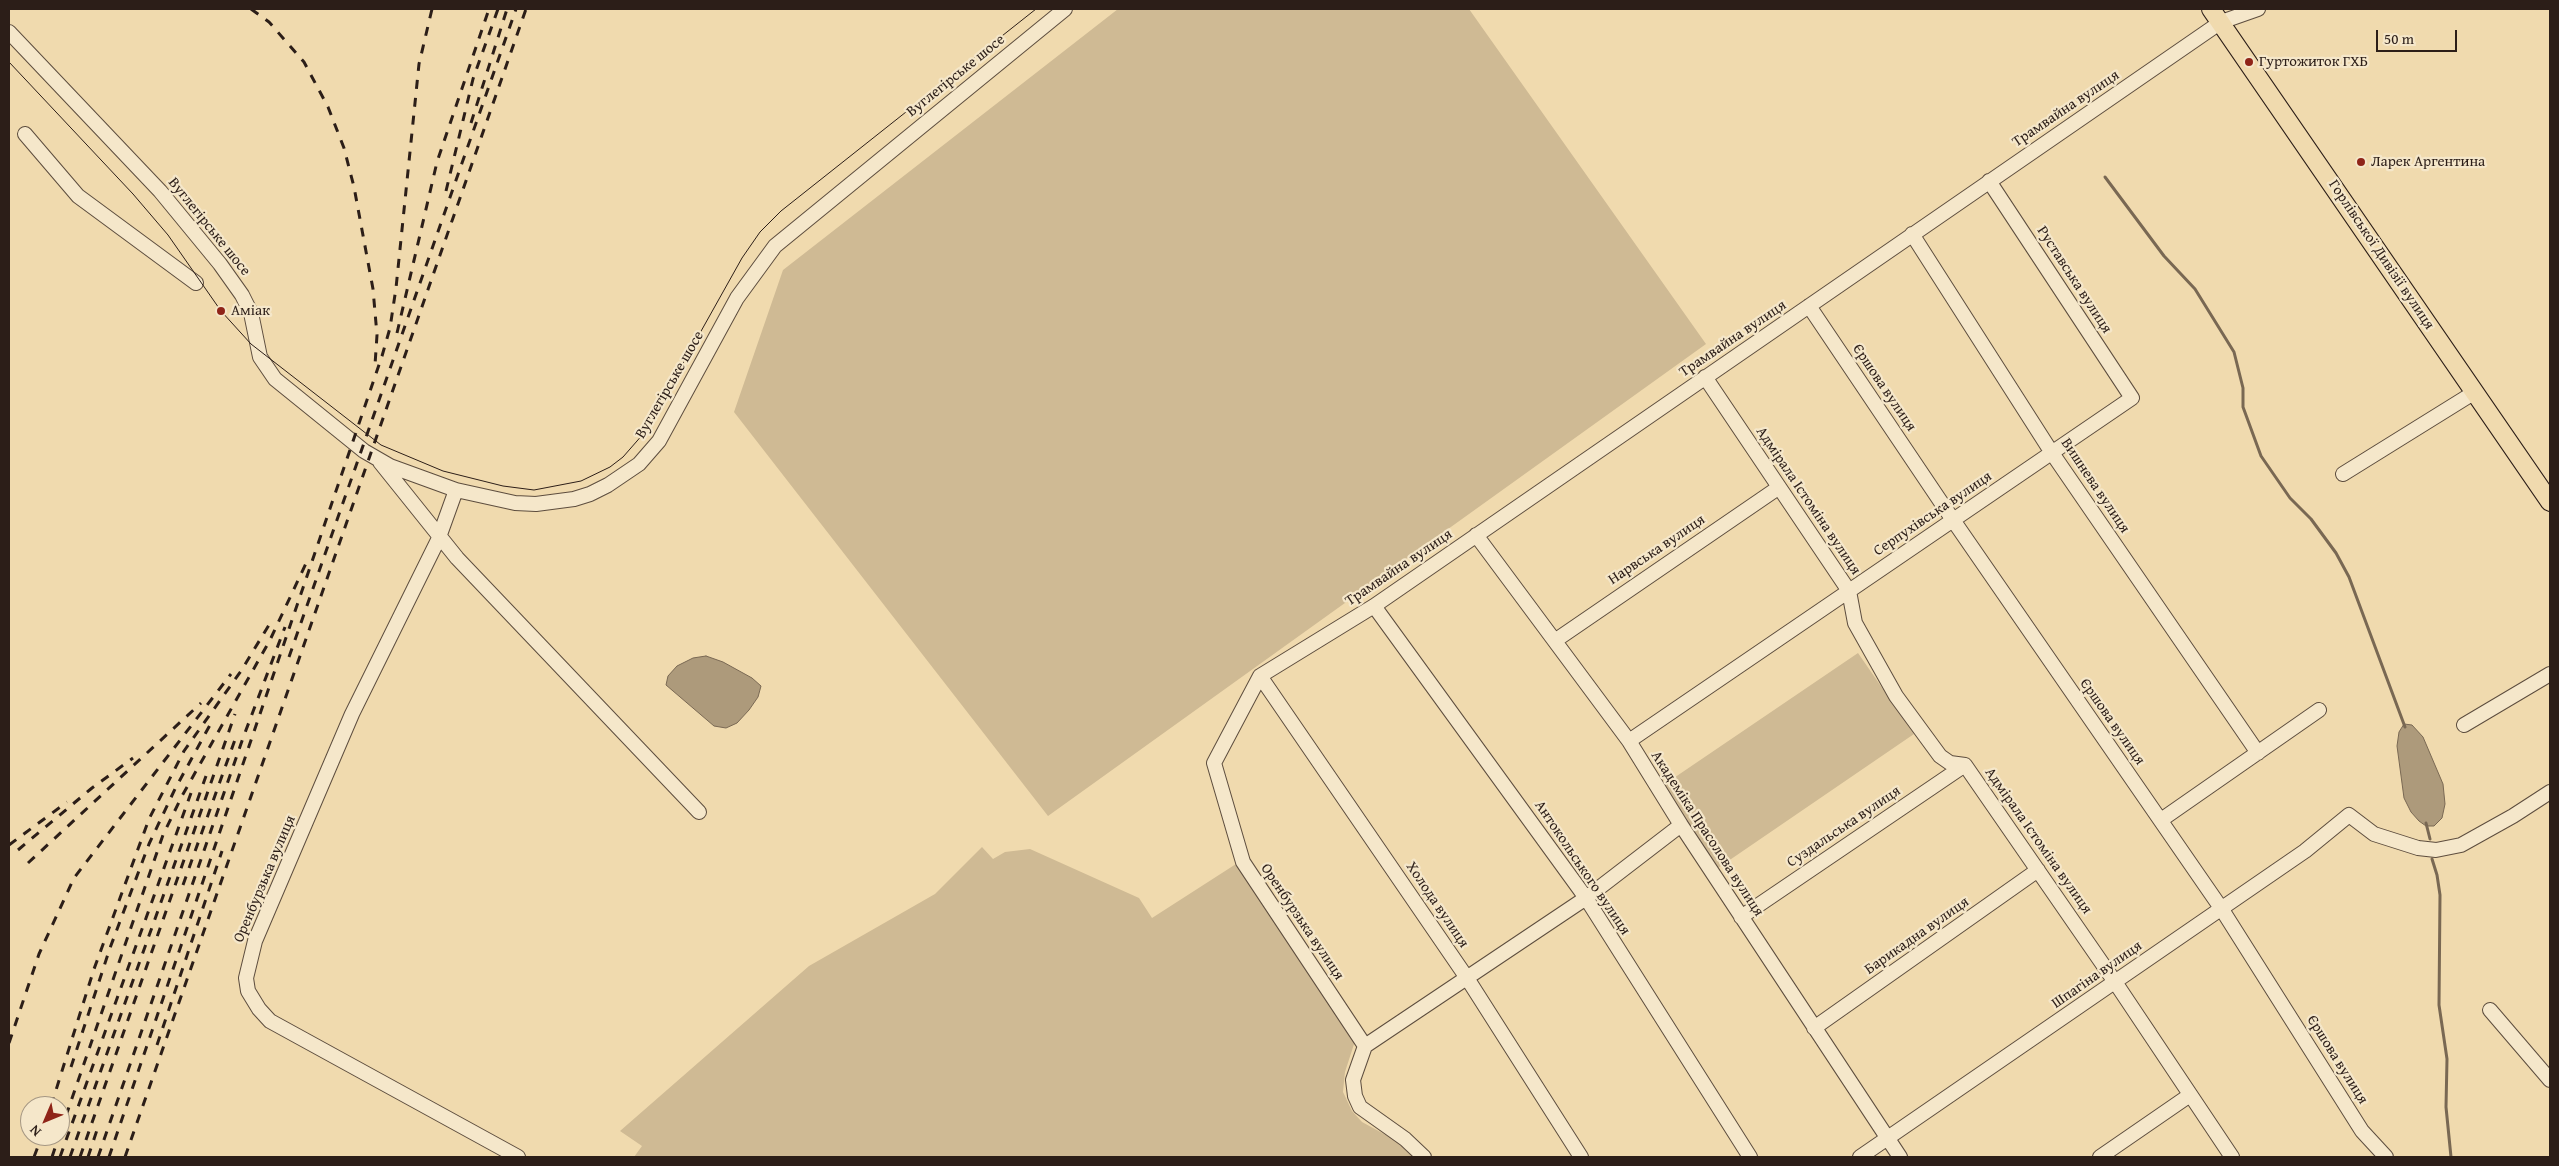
<!DOCTYPE html>
<html>
<head>
<meta charset="utf-8">
<style>
	body { margin:0 }
	#map { position:relative; width:2559px; height:1166px; overflow:hidden; background:#f0daae; font-family:"Gentium Book Plus",serif }
	canvas { display:block }
	.frame { position:absolute; inset:0; border:10px solid #2c1e18; pointer-events:none }
	.north { position:absolute; left:20px; top:1096px; width:50px; height:50px; box-sizing:border-box; background:#f5e7ca; border:1px solid #a59783; border-radius:50%; rotate:225deg; font-size:14px; font-weight:700; line-height:20px; text-align:center; color:#2c1e18 }
	.north::after { content:''; display:block; margin:auto; width:18px; height:22px; background:#8f2418; clip-path:polygon(50% 0,100% 100%,50% 72%,0 100%) }
	.scale { position:absolute; left:2376px; top:30px; width:81px; height:22px; box-sizing:border-box; border:2px solid #2c1e18; border-top:0; padding-left:6px; font-size:15px; line-height:18px; white-space:nowrap; color:#2c1e18; -webkit-text-stroke:4px #f5e7ca; paint-order:stroke }
</style>
</head>
<body>
<div id="map">
<canvas width="2559" height="1166"></canvas>
<div class="frame"></div>
<div class="north">N</div>
<div class="scale">50 m</div>
</div>
<script>
const context = document.querySelector('canvas').getContext('2d');
context.lineJoin = 'round';
function paint(path, color) { context.fillStyle = color; context.fill(path, 'evenodd'); }
const poly = rows => new Path2D(rows.map(r => 'M' + r).join(''));
function trace(path, color, width, dash) { context.strokeStyle = color; context.lineWidth = width; context.lineCap = dash ? 'butt' : 'round'; context.setLineDash(dash || []); context.stroke(path); }
function label(font, color, halo, rows, align = 'center') {
  context.font = font + ' "Gentium Book Plus",serif'; context.lineWidth = 4.5; context.setLineDash([]); context.textBaseline = 'middle'; context.strokeStyle = halo; context.fillStyle = color; for (const [text, x, y, turn = 0] of rows) {
    context.save(); context.translate(x, y); context.rotate((+turn || 0) * Math.PI / 180); context.textAlign = isNaN(turn) ? turn : align; if (halo) context.strokeText(text, 0, 0); context.fillText(text, 0, 0); context.restore();
  }
}
paint(poly([
	[1118,9,1469,9,1706,344,1048,816,734,412,783,270],
	[1858,653,1914,734,1718,868,1662,786],
	[982,847,993,859,1005,852,1030,849,1139,898,1152,918,1236,864,1355,1041,1345,1072,1343,1092,1352,1111,1362,1122,1397,1141,1415,1157,634,1157,642,1146,620,1131,809,966,935,894]
]), '#cfba94');
const water = poly([
	[706,656,723,662,752,678,761,686,758,697,749,710,737,723,726,728,714,726,666,685,668,676,677,666,693,658,706,656],
	[2404,724,2412,725,2423,737,2443,784,2445,804,2442,818,2434,826,2426,826,2419,821,2411,812,2404,798,2397,746,2399,732,2404,724]
]);
paint(water, '#ad9a7b');
trace(water, '#796853', 1);
trace(poly([
	[2105,177,2164,256,2195,289,2234,352,2243,388,2243,407,2261,456,2290,498,2311,519,2336,553,2349,577,2405,727],
	[2426,823,2430,839],
	[2432,859,2437,875,2440,895,2439,1005,2447,1059,2446,1107,2451,1157]
]), '#796853', 3);
const minor = poly([
	[9,32,160,191,220,264,242,295,251,313,260,357,275,379,364,451,390,466,456,490,515,503,536,504,574,499,590,494,608,485,639,464,659,441,737,298,775,246,1065,9],
	[25,134,78,196,196,283],
	[1912,234,2052,453,2258,753],
	[1809,306,1953,520,2221,908,2362,1131,2386,1157],
	[1705,377,1849,591,1855,623,1896,696,1940,756,1950,763,1965,765],
	[380,462,457,558,699,812],
	[2343,474,2475,392],
	[456,490,438,540,352,714,255,941,246,978,248,991,259,1009,270,1021,518,1157],
	[1476,535,1629,741,1681,825,1900,1157],
	[1374,606,1586,898,1750,1157],
	[1556,640,1778,488],
	[1260,676,1374,606,2221,22,2258,9],
	[1260,676,1467,978,1581,1157],
	[1260,676,1214,763,1243,862,1365,1046,1353,1080,1355,1096,1360,1107,1405,1139,1424,1157],
	[2464,725,2550,674],
	[1629,741,2132,398,1989,181],
	[1965,765,2115,982,2232,1157],
	[2161,820,2319,710],
	[1741,917,1965,765],
	[2490,1010,2550,1080],
	[1814,1028,2038,870],
	[1365,1046,1586,898,1681,825],
	[1860,1157,2305,851,2349,815,2374,834,2418,848,2436,850,2461,845,2513,816,2550,792],
	[2100,1157,2190,1095]
]);
const major = poly([
	[2211,9,2550,502]
]);
trace(minor, '#5d4d3e', 16);
trace(major, '#2c1e18', 20);
trace(minor, '#f5e7ca', 14);
trace(major, '#f0daae', 18);
trace(poly([
	[9,62,133,194,168,235,221,311,251,344,381,445,443,471,503,486,534,490,581,481,610,467,623,457,644,433,742,258,760,232,781,211,1036,9]
]), '#2c1e18', 1);
trace(poly([
	[251,9,269,22,304,62,328,107,344,148,354,187,373,289,377,335,375,365],
	[471,123,507,9],
	[446,191,473,79,498,9],
	[397,333,437,162,489,9],
	[289,657,516,9],
	[9,845,67,802],
	[18,850,92,788,133,758],
	[28,863,201,703],
	[183,885,237,734],
	[9,1043,39,954,74,878,231,674],
	[157,1045,222,851],
	[71,1067,110,948,149,844,175,789,210,725],
	[51,1106,94,969,149,819,184,751,241,671,272,620],
	[60,1133,163,835,182,796,270,640,309,557],
	[34,1157,42,1136],
	[52,1157,59,1136],
	[60,1157,191,793],
	[70,1157,206,776],
	[80,1157,235,714],
	[88,1157,97,1130],
	[98,1157,243,738,285,627],
	[109,1157,382,356,390,328,396,288,419,64,432,9],
	[125,1157,526,9]
]), '#2c1e18', 3, [9, 9]);
for (const [x, y, r, color] of [
	[2249,62,5,"#8f2418"],
	[2361,162,5,"#8f2418"],
	[221,311,5,"#8f2418"]
]) { const dot = new Path2D(); dot.arc(x, y, r, 0, 2 * Math.PI); context.fillStyle = color; context.fill(dot); trace(dot, '#f5e7ca', 2); }
label('15px', '#2c1e18', '#f5e7ca', [
	["Гуртожиток ГХБ",2259,62],
	["Ларек Аргентина",2371,162],
	["Аміак",231,311]
], 'left');
label('15px', '#2c1e18', '#f5e7ca', [
	["Вуглегірське шосе",956,76,-39],
	["Трамвайна вулиця",2066,109,-34],
	["Вуглегірське шосе",209,227,51],
	["Горлівської Дивізії вулиця",2381,255,56],
	["Руставська вулиця",2074,280,57],
	["Трамвайна вулиця",1733,339,-34],
	["Вуглегірське шосе",670,385,-60],
	["Єршова вулиця",1884,388,56],
	["Вишнева вулиця",2095,486,56],
	["Адмірала Істоміна вулиця",1808,501,56],
	["Серпухівська вулиця",1933,514,-34],
	["Нарвська вулиця",1657,550,-34],
	["Трамвайна вулиця",1399,568,-34],
	["Єршова вулиця",2112,722,55],
	["Суздальська вулиця",1844,827,-34],
	["Академіка Прасолова вулиця",1707,834,57],
	["Адмірала Істоміна вулиця",2038,841,55],
	["Антокольського вулиця",1582,868,56],
	["Оренбурзька вулиця",265,879,-67],
	["Холода вулиця",1437,905,56],
	["Оренбурзька вулиця",1302,922,56],
	["Барикадна вулиця",1917,936,-35],
	["Шпагіна вулиця",2097,975,-35],
	["Єршова вулиця",2337,1060,58]
]);
</script>
</body>
</html>
